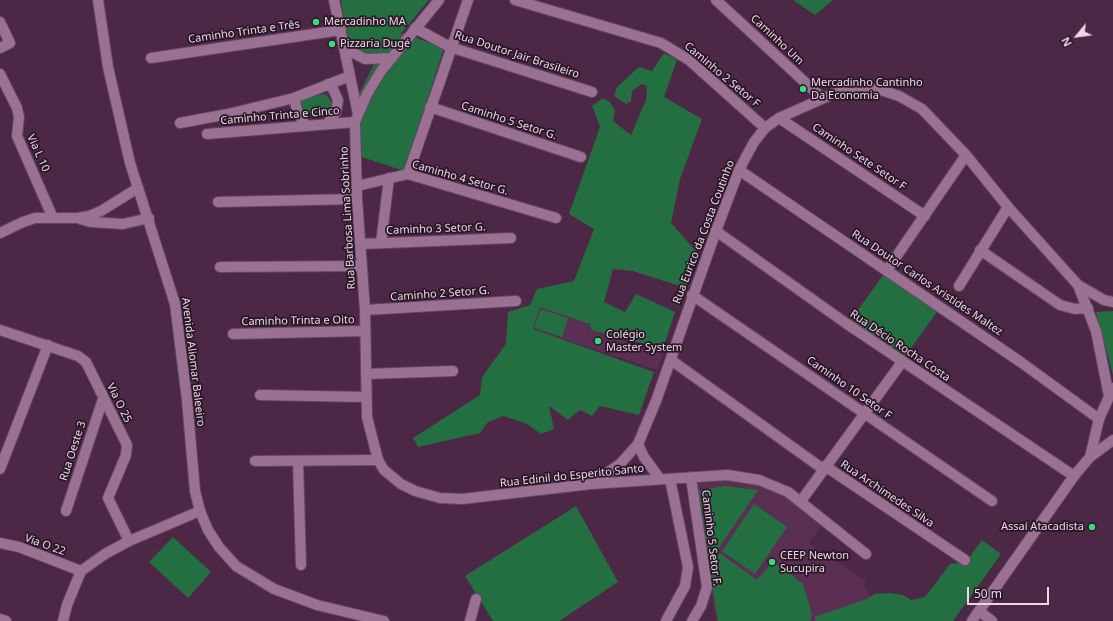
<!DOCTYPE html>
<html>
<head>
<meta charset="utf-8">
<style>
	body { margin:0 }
	#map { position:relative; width:1113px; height:621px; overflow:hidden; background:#4c2746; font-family:"Noto Sans",sans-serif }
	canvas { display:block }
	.north { position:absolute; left:1057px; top:16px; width:40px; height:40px; -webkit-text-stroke:3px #281725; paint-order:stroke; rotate:241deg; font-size:11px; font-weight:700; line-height:16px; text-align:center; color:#eed6e8 }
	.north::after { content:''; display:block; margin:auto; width:14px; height:18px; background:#eed6e8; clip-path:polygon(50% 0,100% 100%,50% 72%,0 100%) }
	.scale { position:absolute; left:967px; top:587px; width:82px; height:18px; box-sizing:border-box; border:2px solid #eed6e8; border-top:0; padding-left:5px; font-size:12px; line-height:14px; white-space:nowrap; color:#eed6e8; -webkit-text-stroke:3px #281725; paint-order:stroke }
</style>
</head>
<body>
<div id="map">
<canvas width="1113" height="621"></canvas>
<div class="north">N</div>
<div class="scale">50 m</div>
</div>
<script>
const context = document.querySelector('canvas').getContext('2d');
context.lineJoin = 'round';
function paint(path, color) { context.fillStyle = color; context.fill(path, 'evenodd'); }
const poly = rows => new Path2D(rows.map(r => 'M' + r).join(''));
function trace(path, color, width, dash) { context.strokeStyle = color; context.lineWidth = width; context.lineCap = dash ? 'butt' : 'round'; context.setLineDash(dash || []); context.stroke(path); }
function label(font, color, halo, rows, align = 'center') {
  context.font = font + ' "Noto Sans",sans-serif'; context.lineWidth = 3.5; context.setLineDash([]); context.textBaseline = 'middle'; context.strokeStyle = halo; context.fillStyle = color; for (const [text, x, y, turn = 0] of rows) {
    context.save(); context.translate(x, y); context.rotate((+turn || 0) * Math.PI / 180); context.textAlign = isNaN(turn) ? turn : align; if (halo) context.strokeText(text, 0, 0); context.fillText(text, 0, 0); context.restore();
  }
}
paint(poly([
	[540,307,591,324,589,329,663,354,657,370,533,329],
	[729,480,759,485,801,502,825,521,809,543,866,581,864,585,874,602,817,621,716,621,693,484]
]), '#5a2f53');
paint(poly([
	[341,0,429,0,399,36,403,33,444,48,404,171,356,155,352,108,374,64,381,57,365,55,355,50,347,38],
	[793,0,833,0,815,15],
	[664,53,677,60,664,97,702,119,680,179,671,223,696,251,686,288,633,271,613,269,604,302,625,312,636,294,675,312,663,349,591,330,590,324,540,307,533,329,654,372,639,415,600,406,592,416,580,410,568,420,549,406,554,429,541,434,527,424,503,416,488,422,480,433,418,447,413,438,480,395,482,377,506,344,508,312,530,305,537,289,574,281,594,229,569,214,600,127,592,106,603,98,610,102,615,111,613,121,631,135,646,100,647,86,642,84,632,91,631,101,626,104,614,96,617,87,639,67,652,71],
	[326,94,331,101,332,107,327,115,303,113,300,101,302,97],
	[886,271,939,309,901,362,848,324],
	[541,309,568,318,562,337,534,328],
	[1113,311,1113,375,1096,312],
	[724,486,758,490,717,551,757,580,773,561,803,584,812,615,810,621,718,621,698,491],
	[754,504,787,527,755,574,722,551],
	[576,506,618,582,559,621,493,621,465,576],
	[173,537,211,572,188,598,149,562],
	[982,540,1001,554,953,621,816,621,814,617,867,599,874,594,890,593,903,595,911,600,925,597,950,564,966,562]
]), '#246f42');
const minor = poly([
	[334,0,358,114],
	[515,0,661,43,689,60,765,128],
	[716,0,822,98],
	[0,22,10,43,0,48],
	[415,28,450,47,592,92],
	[344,48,365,59,391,58],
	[151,58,341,30],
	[0,74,17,108,19,117,17,136,53,218],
	[430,107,581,157],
	[779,118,925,216],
	[180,123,228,114,294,98],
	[305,124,298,114,294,98,350,76],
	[327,124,336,112,338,100,333,89,328,84],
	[207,134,355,122],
	[739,170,1022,363,1099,419],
	[408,174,468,0],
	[357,186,408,174,556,218],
	[218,202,357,199],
	[716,231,847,324,1074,476],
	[381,243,389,178],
	[361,244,511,238],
	[980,250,1060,305,1075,309,1088,308],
	[220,267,361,266],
	[887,270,966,155],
	[959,286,1008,207],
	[692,295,992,501],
	[365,310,516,301],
	[0,330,78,356,86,362,127,445,126,455,108,498,129,541],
	[233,334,364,331],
	[671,360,823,469],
	[366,374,453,371],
	[260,395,366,397],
	[638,444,644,457,660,479],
	[255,461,378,460],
	[298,462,301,565],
	[825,466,965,560],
	[0,469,48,345],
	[691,478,707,587,701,606,692,621],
	[591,484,727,475,759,480,788,492,866,554],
	[801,501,902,362],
	[66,511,103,399],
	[0,543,19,547,81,571],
	[979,611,992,621],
	[0,619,6,621],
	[470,621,476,599],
	[666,621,685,586,688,567,670,479]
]);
const tertiary = poly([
	[439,0,381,71,367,94,355,122,357,199,365,310,367,417,378,460,384,470,401,484,415,491,440,498,462,499,591,484,620,464,638,444,656,401,716,231,739,170,754,142,765,128,779,118,833,94,863,89,881,90,899,96,922,109,966,155,1008,207,1078,285,1104,300,1113,302],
	[80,219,91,222,123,224,149,218],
	[0,233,23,222,35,218,78,218,89,216,101,211,138,188],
	[1078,285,1096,331,1109,396],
	[63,621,67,605,81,571,105,554,129,541,200,511]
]);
const secondary = poly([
	[98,0,108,67,130,163,175,304,187,400,195,491,200,511,208,530,219,547,236,566,274,589,317,605,384,621],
	[1090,457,1099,419,1113,388],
	[972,621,1074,476,1090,457,1113,440]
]);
trace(minor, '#654661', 12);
trace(tertiary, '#654661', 12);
trace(secondary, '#654661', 12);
trace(minor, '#9b7193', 10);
trace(tertiary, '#9b7193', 10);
trace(secondary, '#9b7193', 10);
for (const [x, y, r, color] of [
	[316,22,4,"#3dd77e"],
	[332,44,4,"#3dd77e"],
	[803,89,4,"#3dd77e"],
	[598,341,4,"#3dd77e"],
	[1092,527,4,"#3dd77e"],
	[772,562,4,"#3dd77e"]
]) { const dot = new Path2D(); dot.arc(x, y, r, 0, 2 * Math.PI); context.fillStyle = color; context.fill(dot); trace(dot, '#281725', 1.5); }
label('11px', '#eed6e8', '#281725', [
	["Mercadinho MA",324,22],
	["Pizzaria Dugé",340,44],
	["Mercadinho Cantinho",811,83],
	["Da Economia",811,96],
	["Colégio",606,335],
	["Master System",606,348],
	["Assaí Atacadista",1084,527,"right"],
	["CEEP Newton",780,556],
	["Sucupira",780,569]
], 'left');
label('11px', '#eed6e8', '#281725', [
	["Caminho Trinta e Três",244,32,-8],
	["Caminho Um",777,40,43],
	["Rua Doutor Jair Brasileiro",517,55,18],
	["Caminho 2 Setor F",722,75,40],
	["Caminho Trinta e Cinco",280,116,-5],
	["Caminho 5 Setor G.",509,121,18],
	["Via L 10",38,153,66],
	["Caminho Sete Setor F",859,157,34],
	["Caminho 4 Setor G.",460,178,16],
	["Rua Barbosa Lima Sobrinho",348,218,-93],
	["Caminho 3 Setor G.",436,229,-2],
	["Rua Eurico da Costa Coutinho",704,232,-69],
	["Rua Doutor Carlos Aristides Maltez",927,283,34],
	["Caminho 2 Setor G.",440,294,-4],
	["Caminho Trinta e Oito",298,321,-1],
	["Rua Décio Rocha Costa",900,346,34],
	["Avenida Aliomar Baleeiro",193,362,83],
	["Caminho 10 Setor F",849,388,35],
	["Via O 25",119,403,64],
	["Rua Oeste 3",73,451,-72],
	["Rua Edinil do Esperito Santo",572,476,-6],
	["Rua Archimedes Silva",887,494,34],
	["Caminho 5 Setor F.",711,538,83],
	["Via O 22",45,545,20]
]);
</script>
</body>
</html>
